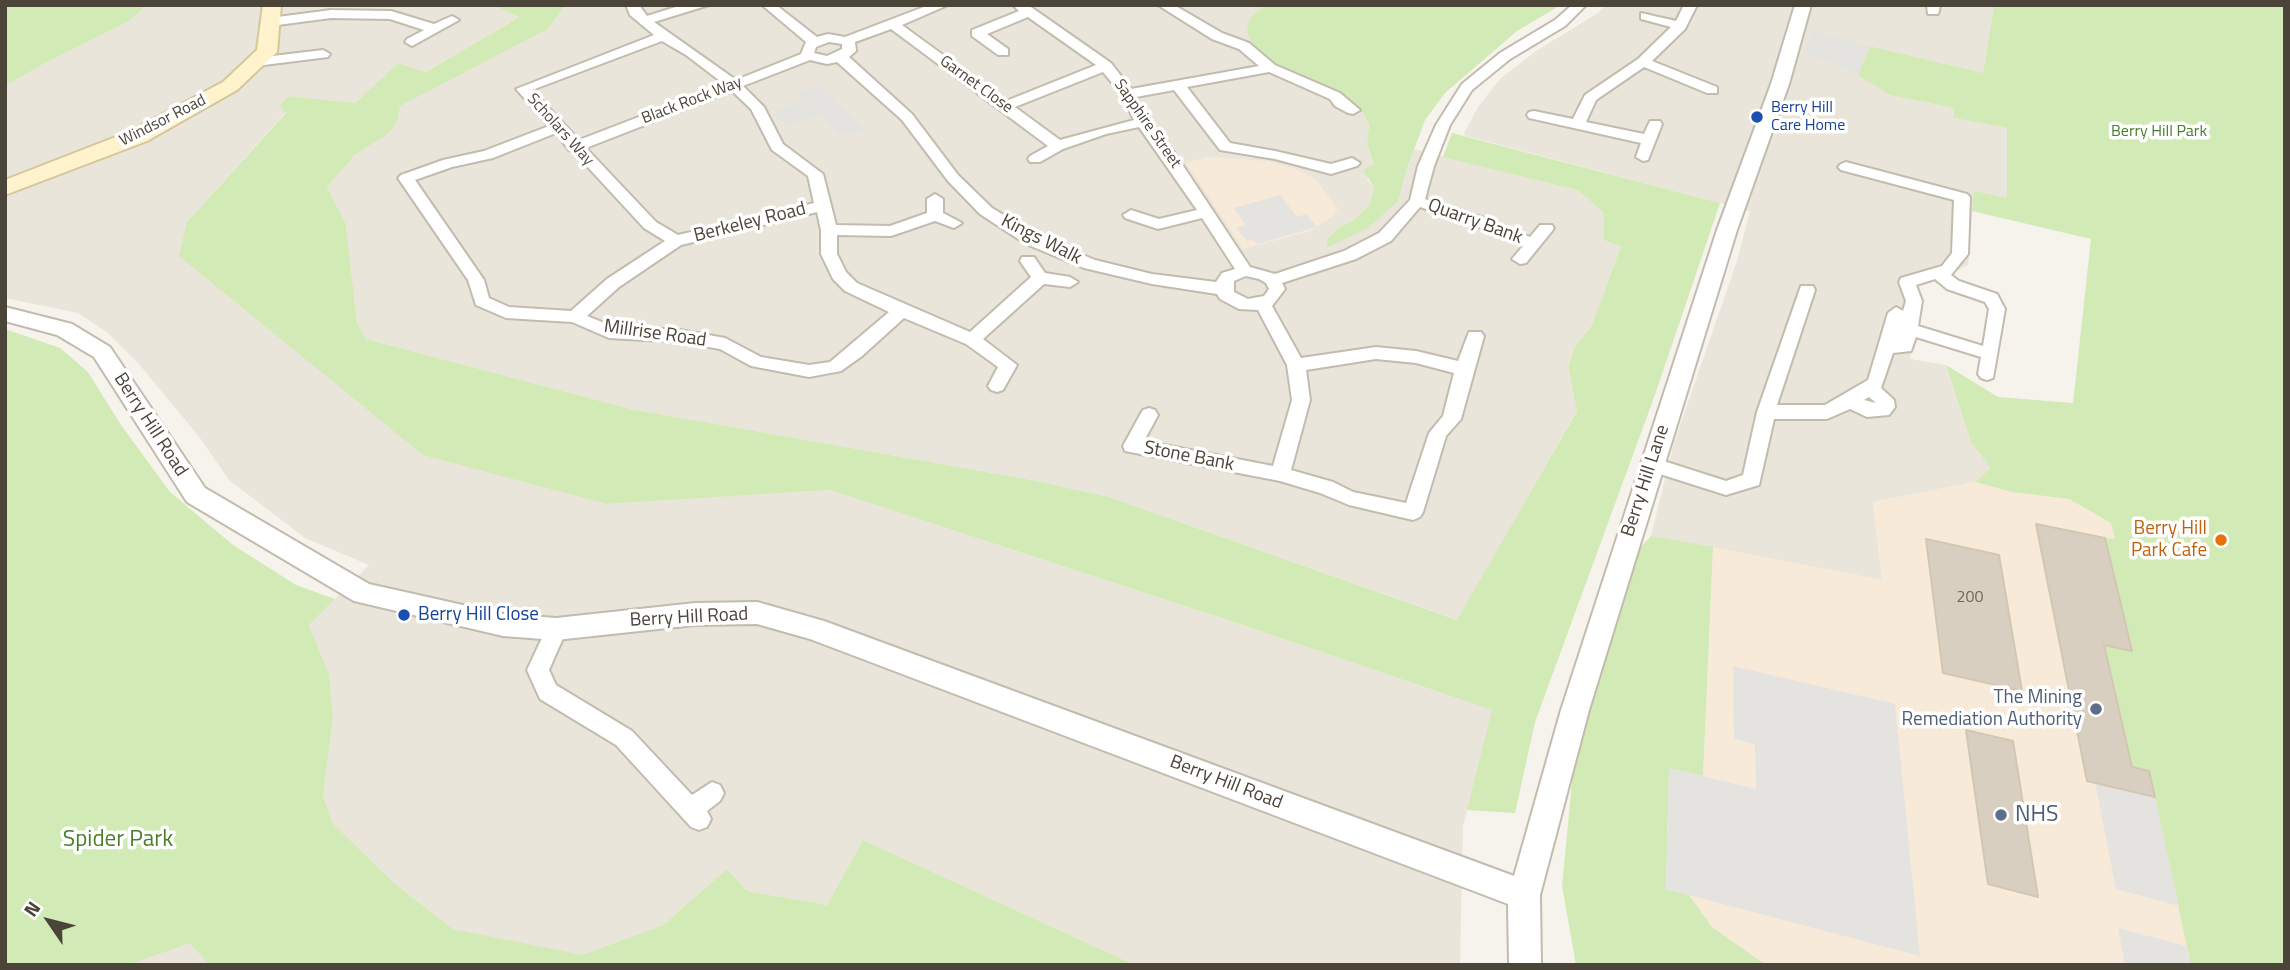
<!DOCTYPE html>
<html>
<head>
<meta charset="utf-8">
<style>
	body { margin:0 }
	#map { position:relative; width:2290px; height:970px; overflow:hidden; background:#f6f3ec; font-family:"Titillium Web",sans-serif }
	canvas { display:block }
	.frame { position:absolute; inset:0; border:7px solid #4b4439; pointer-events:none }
	.north { position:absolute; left:14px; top:886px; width:70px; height:70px; -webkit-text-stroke:5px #fff; paint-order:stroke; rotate:305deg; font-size:19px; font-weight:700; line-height:28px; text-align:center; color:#4b4439 }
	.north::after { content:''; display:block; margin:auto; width:24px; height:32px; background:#4b4439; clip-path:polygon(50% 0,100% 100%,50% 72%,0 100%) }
</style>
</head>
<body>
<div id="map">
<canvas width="2290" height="970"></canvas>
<div class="frame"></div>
<div class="north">N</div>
</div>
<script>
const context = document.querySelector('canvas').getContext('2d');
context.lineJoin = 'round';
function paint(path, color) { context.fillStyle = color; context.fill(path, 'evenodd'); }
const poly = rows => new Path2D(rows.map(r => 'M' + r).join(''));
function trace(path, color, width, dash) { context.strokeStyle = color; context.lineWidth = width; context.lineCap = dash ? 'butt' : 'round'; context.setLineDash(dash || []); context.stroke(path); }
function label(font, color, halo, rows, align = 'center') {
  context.font = font + ' "Titillium Web",sans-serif'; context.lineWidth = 7; context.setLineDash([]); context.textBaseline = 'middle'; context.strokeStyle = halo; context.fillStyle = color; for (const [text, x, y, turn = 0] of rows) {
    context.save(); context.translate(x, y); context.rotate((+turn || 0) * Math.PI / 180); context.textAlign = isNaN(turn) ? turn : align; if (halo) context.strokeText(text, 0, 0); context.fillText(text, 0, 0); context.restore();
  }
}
paint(poly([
	[146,5,493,5,520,16,426,72,398,63,355,103,289,96,286,112,187,222,607,504,830,490,1240,624,1493,710,1463,826,1460,965,1135,965,863,840,827,905,747,891,727,869,663,925,583,956,453,929,393,882,332,824,323,796,333,717,329,674,309,625,369,565,305,538,229,480,200,438,139,364,108,333,78,313,5,298,5,86,49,61,131,20],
	[566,5,1264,5,1249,19,1277,66,1342,93,1362,111,1369,125,1367,143,1374,164,1367,180,1374,187,1370,204,1355,219,1337,229,1328,238,1327,248,1406,171,1414,149,1577,190,1604,213,1621,246,1592,325,1575,347,1568,365,1577,410,1458,620,1109,497,1032,480,631,409,366,339,357,323,346,224,327,187,354,156,390,131,398,119,399,106,548,29],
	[1605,5,1994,5,1983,73,1870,46,1890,95,1954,108,1954,118,2007,128,2007,199,1974,191,1968,265,1948,275,1918,283,1922,313,1910,359,1946,365,1971,442,1992,468,1975,482,1873,502,1882,580,1651,536,1674,443,1737,261,1750,211,1463,135,1478,107,1500,79,1536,51,1598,13],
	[190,942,209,965,127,965]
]), '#eae5da');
paint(poly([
	[1207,157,1268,161,1296,169,1315,179,1338,208,1333,216,1311,231,1243,249,1186,163],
	[1975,482,2012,492,2069,499,2111,523,2145,661,2201,965,1766,965,1712,927,1689,895,1666,889,1669,768,1703,776,1713,547,1882,580,1873,502]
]), '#f7ead8');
paint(poly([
	[5,5,146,5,131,20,49,61,5,86],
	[493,5,566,5,548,29,400,106,398,119,390,132,354,156,327,187,346,224,357,323,366,339,631,409,1032,480,1109,497,1457,620,1577,411,1568,366,1575,347,1592,325,1621,246,1604,240,1604,213,1577,190,1443,157,1452,133,1720,203,1656,392,1535,722,1515,813,1467,810,1492,710,1240,624,830,490,607,504,423,455,179,256,187,222,286,113,279,106,289,96,355,103,398,63,426,72,519,17],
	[1264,5,1561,5,1517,31,1445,93,1425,120,1406,171,1398,201,1368,228,1326,248,1328,238,1337,229,1355,219,1370,204,1374,187,1363,170,1374,164,1367,143,1369,125,1362,111,1342,93,1277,66,1253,45,1247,32,1249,19],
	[1994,5,2285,5,2285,965,2191,965,2149,772,2132,767,2104,645,2132,651,2105,538,2115,539,2111,523,2069,499,2012,492,1975,482,1991,468,1971,442,1946,365,1998,397,2073,403,2091,239,1972,211,1974,191,2007,198,2007,128,1954,118,1954,108,1890,95,1858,75,1870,46,1983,73],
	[5,329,60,348,88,372,121,425,170,492,233,545,296,585,335,599,309,625,329,674,333,717,323,796,332,823,393,882,453,929,583,955,663,925,727,869,747,891,827,905,863,840,1135,965,209,965,190,943,127,965,5,965],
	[1651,536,1713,547,1703,776,1669,768,1666,889,1689,895,1712,927,1766,965,1576,965,1562,886,1574,762,1638,550]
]), '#d2eab5');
paint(poly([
	[1812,31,1870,46,1858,75,1826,60,1804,55],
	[818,86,867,131,841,135,819,115,788,127,772,113,804,100,798,93],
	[1280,195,1297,217,1306,214,1317,227,1258,244,1251,239,1247,241,1237,228,1246,225,1234,208],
	[1733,666,1895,704,1920,956,1666,889,1669,768,1756,789,1755,744,1734,739],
	[2095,782,2155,797,2179,906,2116,889],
	[2118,928,2186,946,2191,965,2125,965]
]), '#e5e3e0');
const building = poly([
	[2036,524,2105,538,2132,651,2104,645,2132,767,2149,771,2155,797,2087,781,2036,524],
	[1926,539,1999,555,2022,691,1943,673,1926,539],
	[1966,730,2013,741,2038,897,1988,884,1966,730]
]);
paint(building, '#d8cfc1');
trace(building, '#d3c7b4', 2);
const minor = poly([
	[626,5,639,5,647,16,682,5,709,5,654,22,736,80,801,54,806,42,762,5,776,5,817,37,828,34,845,37,929,5,948,5,902,25,1006,101,1096,65,1028,17,987,34,1008,49,1008,55,998,55,972,36,972,30,1019,11,1013,5,1028,5,1111,63,1131,89,1259,66,1239,49,1212,39,1158,5,1174,5,1222,33,1249,43,1275,65,1340,93,1360,110,1353,114,1348,113,1335,106,1330,99,1269,72,1187,87,1230,143,1275,151,1331,164,1352,158,1360,163,1357,166,1331,174,1275,159,1220,150,1174,90,1136,97,1150,121,1176,155,1250,267,1275,274,1344,251,1379,233,1410,200,1418,166,1436,125,1462,84,1500,53,1555,20,1572,5,1586,5,1565,26,1510,59,1472,90,1450,125,1434,166,1425,199,1484,218,1530,237,1540,225,1552,225,1554,228,1552,231,1526,263,1520,264,1512,259,1523,246,1472,224,1420,207,1391,241,1356,259,1282,283,1285,289,1272,306,1301,358,1376,347,1416,351,1458,361,1469,332,1481,332,1484,336,1461,419,1446,436,1423,512,1420,517,1413,520,1349,505,1320,493,1280,481,1125,451,1123,446,1140,415,1143,410,1149,408,1155,410,1158,415,1144,441,1273,466,1292,400,1287,365,1258,310,1239,309,1220,299,1217,294,1152,284,1084,268,1026,244,980,214,948,181,902,120,837,62,827,64,810,60,743,86,764,107,783,144,823,174,836,225,890,226,927,213,927,199,935,194,943,199,943,213,962,223,954,228,935,221,891,236,837,235,837,254,846,272,857,283,970,332,1031,277,1020,261,1022,257,1034,257,1045,273,1070,277,1078,282,1070,287,1044,284,983,339,1017,365,1003,390,997,392,991,390,988,386,998,367,966,344,904,318,862,356,841,371,809,377,751,366,720,349,680,342,609,338,572,322,506,318,476,305,468,280,398,178,401,175,443,160,484,151,549,126,516,89,654,35,630,15,626,5],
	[891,29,1048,146,1030,156,1028,159,1030,162,1040,162,1063,149,1106,134,1139,127,1197,210,1159,219,1131,210,1123,215,1125,218,1158,229,1202,218,1235,269,1222,273,1216,282,1152,274,1095,260,1038,236,992,208,958,175,912,114,849,57,856,51,855,42,891,29],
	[662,41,686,55,724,84,579,140,532,90,662,41],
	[829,42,842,44,842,49,827,56,814,53,816,47,829,42],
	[1103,72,1122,95,1134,120,1060,140,1015,107,1103,72],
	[732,91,751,109,772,150,808,176,814,203,678,235,656,222,586,148,732,91],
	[556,133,569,150,573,151,644,228,665,241,607,279,571,311,509,307,489,298,484,280,415,180,452,167,493,158,556,133],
	[817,212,821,230,821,254,833,279,845,291,889,312,830,362,809,365,761,357,725,338,680,330,612,326,587,316,619,287,681,245,817,212],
	[1246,276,1259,279,1266,283,1269,289,1264,296,1248,299,1234,292,1234,281,1246,276],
	[1376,359,1416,363,1454,373,1443,416,1429,433,1406,503,1353,492,1333,482,1291,470,1310,400,1306,370,1376,359],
	[1684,5,1697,5,1685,29,1652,61,1717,87,1717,93,1707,93,1644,67,1596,100,1586,122,1644,134,1650,121,1660,121,1662,124,1648,160,1643,161,1636,157,1641,143,1529,118,1527,115,1529,112,1534,111,1573,119,1585,95,1638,59,1671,27,1641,19,1641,13,1676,21,1684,5],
	[1927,5,1940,5,1939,11,1938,14,1928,14,1927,5],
	[331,10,391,11,434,24,452,16,459,20,412,46,405,42,407,39,424,30,390,19,331,18,270,26,263,22,270,18,331,10],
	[323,50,330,54,328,57,256,66,249,62,256,58,323,50],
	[1846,162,1967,194,1970,197,1968,254,1951,275,1959,281,1997,294,2005,309,1993,378,1987,380,1981,378,1978,374,1981,357,1916,337,1911,351,1893,353,1881,388,1894,400,1895,407,1889,415,1867,417,1850,409,1827,419,1774,419,1759,485,1726,495,1644,469,1642,464,1644,459,1651,457,1726,481,1743,475,1757,412,1801,286,1813,286,1815,290,1777,405,1825,405,1868,380,1888,313,1896,307,1903,311,1906,301,1899,282,1901,278,1942,266,1952,253,1954,200,1841,170,1838,167,1841,164,1846,162],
	[1935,279,1947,289,1985,302,1989,309,1983,346,1918,326,1922,301,1916,285,1935,279],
	[1869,397,1876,403,1864,400,1869,397],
	[556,620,563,623,567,629,549,670,556,685,632,731,692,795,712,782,720,785,724,793,720,801,707,811,711,819,707,827,699,830,691,827,616,745,540,699,527,670,549,623,556,620]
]);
const tertiary = poly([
	[1795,5,1811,5,1789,84,1737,230,1589,710,1540,895,1541,965,1509,965,1508,904,810,639,757,624,695,625,556,640,503,636,354,601,187,502,94,357,57,335,5,321,5,307,72,324,110,347,205,488,369,584,503,614,556,618,695,603,757,602,824,621,1514,876,1561,710,1717,230,1771,84,1795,5]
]);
const secondary = poly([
	[263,5,281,5,277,52,237,90,147,141,5,195,5,180,131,131,223,82,257,50,263,5]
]);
trace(minor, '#c2bbae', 4);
trace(tertiary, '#c2bbae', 4);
trace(secondary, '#d6c79b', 4);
paint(minor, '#fff');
paint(tertiary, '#fff');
paint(secondary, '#fff3cd');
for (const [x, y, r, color] of [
	[1757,117,7,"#1a4fb4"],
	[2221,540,7,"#e8710a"],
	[404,615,7,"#1a4fb4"],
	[2096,709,7,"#5c6f8a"],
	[2001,815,7,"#5c6f8a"]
]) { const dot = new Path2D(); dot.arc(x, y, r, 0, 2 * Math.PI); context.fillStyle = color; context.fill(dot); trace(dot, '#fff', 2.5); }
label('16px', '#4b4439', '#fff', [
	["Garnet Close",976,85,36],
	["Black Rock Way",692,101,-21],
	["Windsor Road",163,121,-27],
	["Sapphire Street",1147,124,55],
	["Scholars Way",560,130,48]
]);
label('16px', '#164399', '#fff', [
	["Berry Hill",1771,108],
	["Care Home",1771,126]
], 'left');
label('16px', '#4a7f2a', '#fff', [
	["Berry Hill Park",2159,132]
]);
label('16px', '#6e675b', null, [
	["200",1970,598]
]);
label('19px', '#4b4439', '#fff', [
	["Quarry Bank",1475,222,20],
	["Berkeley Road",750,223,-14],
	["Kings Walk",1041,240,27],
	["Millrise Road",655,334,8],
	["Berry Hill Road",150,425,57],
	["Stone Bank",1189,457,11],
	["Berry Hill Lane",1646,481,-72],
	["Berry Hill Road",689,618,-3],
	["Berry Hill Road",1226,783,21]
]);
label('19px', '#c56008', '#fff', [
	["Berry Hill",2207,529],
	["Park Cafe",2207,551]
], 'right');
label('19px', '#164399', '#fff', [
	["Berry Hill Close",418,615]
], 'left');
label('19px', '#4e5e75', '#fff', [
	["The Mining",2082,698],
	["Remediation Authority",2082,720]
], 'right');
label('23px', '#4e5e75', '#fff', [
	["NHS",2015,815]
], 'left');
label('23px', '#4a7f2a', '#fff', [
	["Spider Park",118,840]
]);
</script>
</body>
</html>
